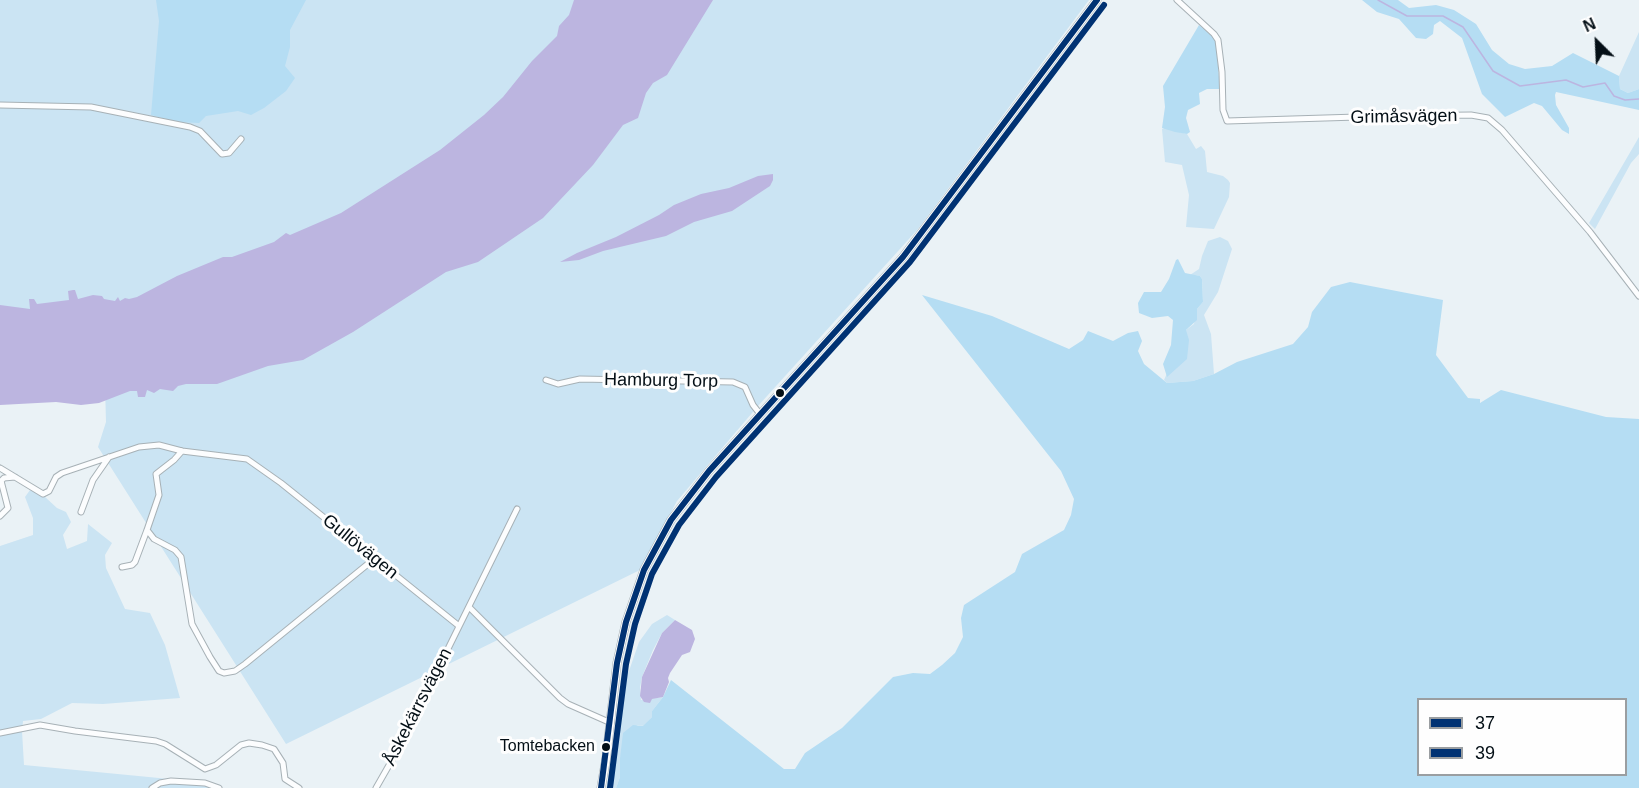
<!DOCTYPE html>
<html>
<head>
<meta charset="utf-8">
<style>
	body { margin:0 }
	#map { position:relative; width:1639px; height:788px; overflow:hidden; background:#eaf2f6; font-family:Arial,sans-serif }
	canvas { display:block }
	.legend { position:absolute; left:1417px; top:698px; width:210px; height:78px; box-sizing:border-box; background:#fefefe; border:2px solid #9a9ea1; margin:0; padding:8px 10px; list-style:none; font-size:18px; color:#040f16 }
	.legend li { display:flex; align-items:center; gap:12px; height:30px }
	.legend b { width:30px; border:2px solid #9a9ea1 }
	.north { position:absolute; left:1567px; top:12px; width:60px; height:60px; -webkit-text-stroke:4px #fefefe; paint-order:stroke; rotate:336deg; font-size:16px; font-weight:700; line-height:24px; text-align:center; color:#040f16 }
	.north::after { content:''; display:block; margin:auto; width:21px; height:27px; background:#040f16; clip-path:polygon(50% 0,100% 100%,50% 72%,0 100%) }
</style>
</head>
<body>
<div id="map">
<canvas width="1639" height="788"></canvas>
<ul class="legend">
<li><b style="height:8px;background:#003273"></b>37</li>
<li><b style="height:8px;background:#003273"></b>39</li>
</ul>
<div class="north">N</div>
</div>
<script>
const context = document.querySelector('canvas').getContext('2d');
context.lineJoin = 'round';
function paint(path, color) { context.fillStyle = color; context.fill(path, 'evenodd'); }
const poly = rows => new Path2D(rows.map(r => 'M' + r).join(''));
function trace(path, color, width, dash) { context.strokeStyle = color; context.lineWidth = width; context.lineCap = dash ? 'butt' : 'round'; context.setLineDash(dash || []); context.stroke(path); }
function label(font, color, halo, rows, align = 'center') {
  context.font = font + ' Arial,sans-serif'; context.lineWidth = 6; context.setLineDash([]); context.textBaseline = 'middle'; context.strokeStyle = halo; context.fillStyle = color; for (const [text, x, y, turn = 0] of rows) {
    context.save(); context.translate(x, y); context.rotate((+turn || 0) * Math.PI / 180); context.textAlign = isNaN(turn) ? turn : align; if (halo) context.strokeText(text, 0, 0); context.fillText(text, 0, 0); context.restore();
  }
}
paint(poly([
	[0,0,1089,0,918,229,758,406,677,501,640,570,286,744,98,447,106,422,104,350,0,356],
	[1639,32,1639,89,1628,93,1620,89,1619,76],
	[1165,128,1187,134,1196,149,1201,146,1205,151,1207,172,1223,176,1228,180,1230,183,1229,197,1214,229,1186,227,1189,195,1182,165,1165,162,1162,129],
	[1639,137,1639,154,1631,163,1595,229,1589,223],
	[1220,237,1228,241,1232,249,1218,292,1204,315,1211,334,1214,374,1193,381,1167,383,1164,380,1186,330,1194,324,1197,309,1203,302,1202,279,1200,276,1190,275,1199,269,1202,256,1208,241],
	[30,490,44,496,57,508,66,512,71,522,63,535,67,549,87,541,88,524,112,543,105,555,106,568,125,609,150,613,165,645,180,698,103,704,72,703,41,719,23,721,22,731,24,765,159,778,204,784,217,788,0,788,0,546,33,535,33,518,25,497],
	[667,615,675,620,662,633,653,650,642,677,640,688,641,700,663,697,652,711,652,717,644,726,637,725,620,758,620,777,616,788,606,788,621,717,622,678,629,671,639,642,652,624]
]), '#cbe4f3');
paint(poly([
	[156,0,306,0,290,30,290,47,285,66,295,78,286,91,264,108,251,115,238,111,206,116,199,123,178,122,151,115,159,21],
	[1362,0,1398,0,1409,8,1436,5,1454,10,1476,24,1492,50,1509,64,1525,69,1552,66,1573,53,1619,76,1620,89,1628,93,1639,89,1639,110,1556,92,1555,95,1556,105,1569,128,1569,134,1562,130,1542,106,1534,103,1505,117,1482,94,1462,38,1440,21,1434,25,1433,34,1426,39,1416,38,1399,19,1377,12],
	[1199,25,1213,37,1216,42,1220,89,1207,89,1199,93,1200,104,1188,110,1186,118,1190,132,1187,134,1175,132,1162,128,1165,107,1163,86],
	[1178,259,1185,273,1200,276,1202,279,1203,302,1197,309,1197,320,1186,330,1189,340,1187,359,1167,377,1163,364,1171,345,1173,320,1168,316,1152,318,1139,313,1138,303,1144,292,1161,292,1169,279,1176,260],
	[1350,282,1443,300,1436,355,1468,398,1480,399,1480,403,1501,390,1606,417,1639,419,1639,788,616,788,620,777,620,758,623,733,633,725,643,726,652,717,652,711,663,697,671,680,784,769,795,769,805,753,842,728,893,677,913,673,930,674,942,665,955,653,963,637,961,618,964,605,1015,572,1022,554,1064,530,1071,515,1074,499,1061,471,922,295,992,316,1069,349,1083,340,1088,331,1113,341,1128,333,1138,331,1142,341,1138,351,1144,364,1167,383,1193,381,1214,374,1237,362,1293,344,1308,327,1312,312,1331,287],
	[1418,700,1626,700,1626,774,1418,774]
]), '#b5ddf3');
paint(poly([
	[574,0,713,0,667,75,653,83,646,93,638,118,623,125,593,165,543,218,478,262,446,272,353,332,303,360,268,366,217,384,186,384,178,386,173,391,160,389,154,393,147,390,145,397,138,397,137,391,130,391,99,403,81,405,56,402,0,405,0,305,30,309,29,299,34,299,37,304,69,300,68,291,73,290,75,290,78,299,93,295,102,296,104,299,115,301,118,297,120,301,125,298,129,299,137,297,177,276,223,257,232,257,274,242,286,233,290,235,341,213,440,150,484,115,503,97,532,61,557,36,559,26,569,15],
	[773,174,773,180,770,186,732,211,694,222,666,236,603,251,579,260,560,262,577,253,616,237,659,215,674,205,701,194,729,188,758,176],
	[675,620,692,630,695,639,690,652,682,655,670,673,668,678,669,682,663,697,652,699,650,703,644,702,640,696,642,677,662,633]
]), '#bcb5e0');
trace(poly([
	[1378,0,1407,16,1443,16,1463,27,1493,71,1520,86,1566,80,1583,87,1605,83,1614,96,1625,100,1639,99]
]), '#bcb5e0', 1.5);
const minor = poly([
	[1177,0,1214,34,1218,40,1222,72,1223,110,1227,121,1390,116,1471,115,1488,118,1502,130,1590,232,1639,296],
	[0,105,91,107,190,127,200,131,222,154,229,153,241,139],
	[546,380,558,384,580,379,733,382,745,387,753,405,760,414],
	[0,468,43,494,49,491,56,477,62,473,139,447,159,445,182,451,247,459,281,483,459,626],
	[81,512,93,480,109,457],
	[0,516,8,508,1,481,4,478,15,477],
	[147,530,154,539,175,550,181,557,192,624,210,657,219,671,224,673,235,671,245,664,374,559],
	[122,567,132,565,135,562,147,530,159,495,156,474,174,460,182,451],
	[469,607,560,698,568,704,611,723],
	[0,733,40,725,75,731,156,741,165,744,205,769,216,765,241,745,249,743,262,745,274,749,283,763,285,779,299,788],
	[152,788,160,783,171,781,205,783,219,788],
	[376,788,400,746,517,509]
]);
const secondary = poly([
	[601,788,606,759,617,663,626,622,644,570,671,520,709,471,903,257,1097,0]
]);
trace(minor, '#a7b1b6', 7);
trace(secondary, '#a7b1b6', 9);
trace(minor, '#fcfdfe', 5);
trace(secondary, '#fcfdfe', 8);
trace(poly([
	[601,788,617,663,626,622,644,570,671,520,709,471,903,257,1097,0]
]), '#003273', 6);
trace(poly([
	[610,788,626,664,635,624,652,574,679,525,716,477,910,262,1104,5]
]), '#003273', 6);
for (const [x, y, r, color] of [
	[780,393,5,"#040f16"],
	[606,747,5,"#040f16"]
]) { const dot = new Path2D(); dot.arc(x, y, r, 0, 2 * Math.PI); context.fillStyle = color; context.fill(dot); trace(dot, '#fefefe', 2); }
label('16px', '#040f16', '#fefefe', [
	["Tomtebacken",595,747]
], 'right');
label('18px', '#040f16', '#fefefe', [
	["Grimåsvägen",1404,117,-1],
	["Hamburg Torp",661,381,1],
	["Gullövägen",360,547,39],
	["Åskekärrsvägen",418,707,-63]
]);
</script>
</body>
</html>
